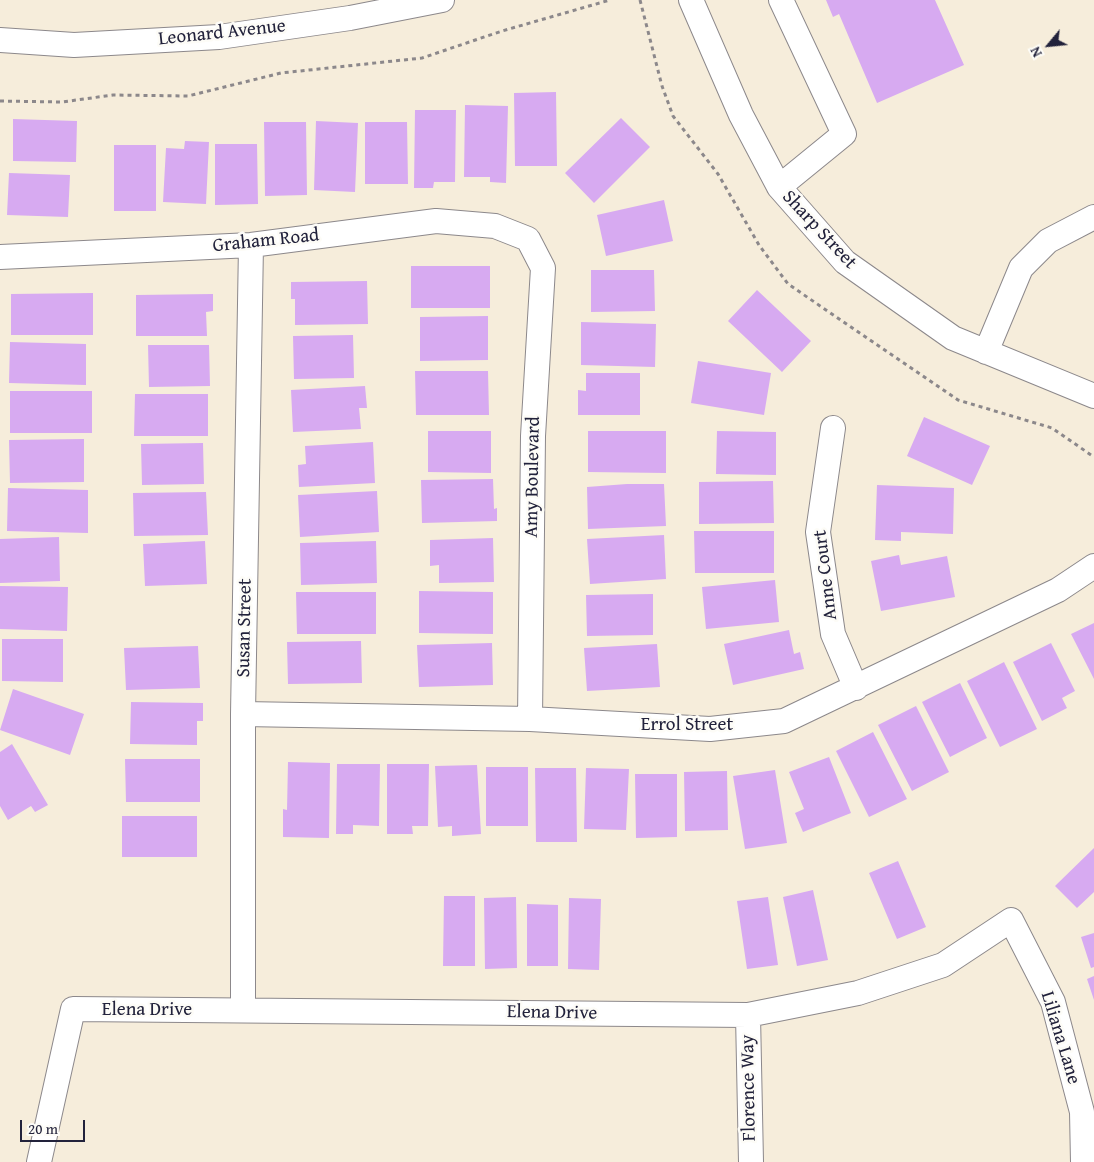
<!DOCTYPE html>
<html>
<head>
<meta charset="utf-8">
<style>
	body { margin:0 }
	#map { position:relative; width:1094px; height:1162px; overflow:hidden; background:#f6eddb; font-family:"Gentium Book Plus",serif }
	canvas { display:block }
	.north { position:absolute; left:1024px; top:20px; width:50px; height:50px; -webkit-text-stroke:4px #fdfcf7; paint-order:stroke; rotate:242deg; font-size:14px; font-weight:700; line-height:20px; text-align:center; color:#22223b }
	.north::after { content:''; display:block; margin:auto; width:18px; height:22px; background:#22223b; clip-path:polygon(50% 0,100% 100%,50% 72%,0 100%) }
	.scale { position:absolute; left:20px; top:1120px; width:65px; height:22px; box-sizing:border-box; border:2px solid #22223b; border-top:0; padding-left:6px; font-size:15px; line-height:18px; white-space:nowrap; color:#22223b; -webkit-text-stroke:4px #fdfcf7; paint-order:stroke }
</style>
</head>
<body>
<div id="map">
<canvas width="1094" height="1162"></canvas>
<div class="north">N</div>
<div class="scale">20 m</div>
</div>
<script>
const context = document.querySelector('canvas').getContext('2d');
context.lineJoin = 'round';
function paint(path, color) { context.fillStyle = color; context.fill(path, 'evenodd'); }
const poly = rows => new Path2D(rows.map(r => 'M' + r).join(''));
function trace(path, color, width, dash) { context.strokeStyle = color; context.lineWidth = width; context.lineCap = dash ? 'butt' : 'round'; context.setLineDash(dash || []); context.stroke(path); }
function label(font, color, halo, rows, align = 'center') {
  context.font = font + ' "Gentium Book Plus",serif'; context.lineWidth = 5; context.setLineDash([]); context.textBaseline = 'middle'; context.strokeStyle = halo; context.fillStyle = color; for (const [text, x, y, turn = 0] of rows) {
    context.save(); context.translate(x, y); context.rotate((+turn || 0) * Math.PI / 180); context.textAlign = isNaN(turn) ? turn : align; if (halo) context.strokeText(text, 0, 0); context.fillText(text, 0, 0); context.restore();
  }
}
paint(poly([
	[826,0,935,0,964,65,877,103,839,14,833,17],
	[556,92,557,166,515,166,514,93],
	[465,105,508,106,506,183,490,182,490,177,464,177],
	[415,110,456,110,455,182,434,182,433,188,414,188],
	[621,118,650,147,594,203,565,173],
	[13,119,77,121,76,162,13,161],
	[316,121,358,123,355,192,314,190],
	[264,122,306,122,307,195,265,196],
	[365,122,407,122,408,184,365,184],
	[185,141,209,142,206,204,163,202,166,148,184,149],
	[215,144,257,144,258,204,215,205],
	[114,145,156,145,156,211,114,211],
	[9,173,70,175,68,217,7,215],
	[664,200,673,241,606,256,597,215],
	[411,266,490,266,490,308,411,308],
	[591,270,654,270,655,311,591,312],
	[367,281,368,324,295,325,295,299,291,299,291,282],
	[757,290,811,341,782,372,728,321],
	[93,293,93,335,11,335,11,294],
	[213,294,213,311,206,312,207,336,136,336,136,295],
	[488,316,488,360,420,361,420,317],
	[581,322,656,324,655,367,581,365],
	[353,335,354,378,294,379,293,336],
	[10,342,86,344,86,385,9,383],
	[148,345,209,345,210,386,149,387],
	[698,361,771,373,764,415,691,403],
	[415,371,488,371,489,415,416,415],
	[586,373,640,373,640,415,578,415,578,390,586,391],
	[365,386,367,408,359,408,361,429,293,432,291,390],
	[10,391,92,391,92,433,10,433],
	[135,394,208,394,208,436,134,436],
	[924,417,990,446,972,485,907,456],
	[428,431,491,431,491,473,428,472],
	[588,431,666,431,666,473,588,472],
	[717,431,776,432,776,475,716,474],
	[84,439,84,482,10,483,9,440],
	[373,442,375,483,299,487,298,465,306,464,305,446],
	[203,443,204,484,142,485,141,444],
	[493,479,494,509,497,508,497,521,422,523,421,480],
	[773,481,774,523,699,524,699,482],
	[627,484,664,484,666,526,588,529,587,487],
	[877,485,954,488,953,534,901,532,901,541,875,540],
	[8,488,88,490,88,533,7,531],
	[377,491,379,532,300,537,298,495],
	[206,492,208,535,134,536,133,493],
	[694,531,774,531,774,573,695,573],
	[664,535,666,579,590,584,587,539],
	[59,537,60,581,0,583,0,539],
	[493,538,494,582,439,583,439,565,430,566,430,540],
	[205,541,207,584,145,586,143,544],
	[376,541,377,583,301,585,300,543],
	[899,555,901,565,947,556,955,597,881,611,871,561],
	[775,580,779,622,706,629,702,587],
	[0,586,68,587,67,631,0,629],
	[419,591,493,592,493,634,419,633],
	[296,592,376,592,376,634,297,634],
	[653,594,653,635,587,636,586,595],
	[1094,623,1094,679,1071,634],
	[789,630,794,654,800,652,804,669,733,685,724,644],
	[2,639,63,639,63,682,2,681],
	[361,641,362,683,288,684,287,642],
	[492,643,493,685,419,687,417,645],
	[1051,643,1075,691,1062,698,1067,708,1042,721,1013,662],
	[657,644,660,687,587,691,584,648],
	[198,646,200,688,126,690,124,648],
	[1004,662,1037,729,1000,747,967,681],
	[960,683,987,738,950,757,922,702],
	[13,689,84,714,70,755,0,730],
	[131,702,203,703,203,721,197,721,197,745,130,744],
	[916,706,949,772,912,791,878,725],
	[873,732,907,799,869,817,836,751],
	[12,744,48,805,35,812,31,806,8,820,0,806,0,752],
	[829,757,851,813,803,832,795,813,804,809,789,772],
	[125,759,200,759,200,802,126,802],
	[288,762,330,763,329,838,283,837,283,809,287,810],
	[337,764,380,764,379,826,353,825,353,834,336,834],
	[387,764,429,764,428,826,412,826,413,834,387,834],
	[477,765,481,834,452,836,452,826,438,827,435,766],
	[486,767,528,767,528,826,486,826],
	[535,768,576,768,577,842,536,842],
	[586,768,629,769,626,830,584,829],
	[775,770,787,843,745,849,733,776],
	[727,771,728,830,685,831,684,772],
	[635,774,677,774,677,837,636,838],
	[122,816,197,816,197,857,122,857],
	[1094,848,1094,892,1077,908,1055,886],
	[898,861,926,927,897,939,869,873],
	[813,890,828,960,797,966,783,897],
	[444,896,475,896,475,966,443,966],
	[516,897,517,968,485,969,484,898],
	[768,897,778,965,747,969,737,901],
	[569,898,601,899,599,970,568,969],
	[527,904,558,905,558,966,527,966],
	[1094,933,1094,967,1091,968,1081,937],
	[1094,976,1094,1000,1087,979]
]), '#d7aaf1');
const minor = poly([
	[691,0,741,115,779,187,845,262,953,338,1094,396],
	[0,40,74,45,219,37,350,18,442,0],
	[779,187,844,134,781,0],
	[0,257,251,245,436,221,495,226,528,239,543,268,533,436,530,719],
	[986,352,1021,268,1048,241,1094,217],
	[833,428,818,532,833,634,856,688],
	[243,714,530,719,710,729,784,721,1058,590,1094,566],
	[243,1010,243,714,251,245],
	[748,1015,751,1162],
	[39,1162,73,1009,748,1015,858,993,943,965,1011,920,1053,1002,1082,1112,1083,1162]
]);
trace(minor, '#8c888b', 26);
trace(poly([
	[640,0,662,86,673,116,718,174,759,245,788,284,958,400,1052,428,1094,457],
	[0,101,62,102,113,95,188,96,281,73,422,58,502,31,610,0]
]), '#8c888b', 3, [4, 4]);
trace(minor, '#fff', 24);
label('19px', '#22223b', '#fdfcf7', [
	["Leonard Avenue",222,33,-6],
	["Sharp Street",819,230,47],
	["Graham Road",266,241,-6],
	["Amy Boulevard",533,477,-89],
	["Anne Court",826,575,-97],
	["Susan Street",245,628,-89],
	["Errol Street",687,725],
	["Elena Drive",147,1010],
	["Elena Drive",552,1013,1],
	["Liliana Lane",1060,1038,73],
	["Florence Way",749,1088,-91]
]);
</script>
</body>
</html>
